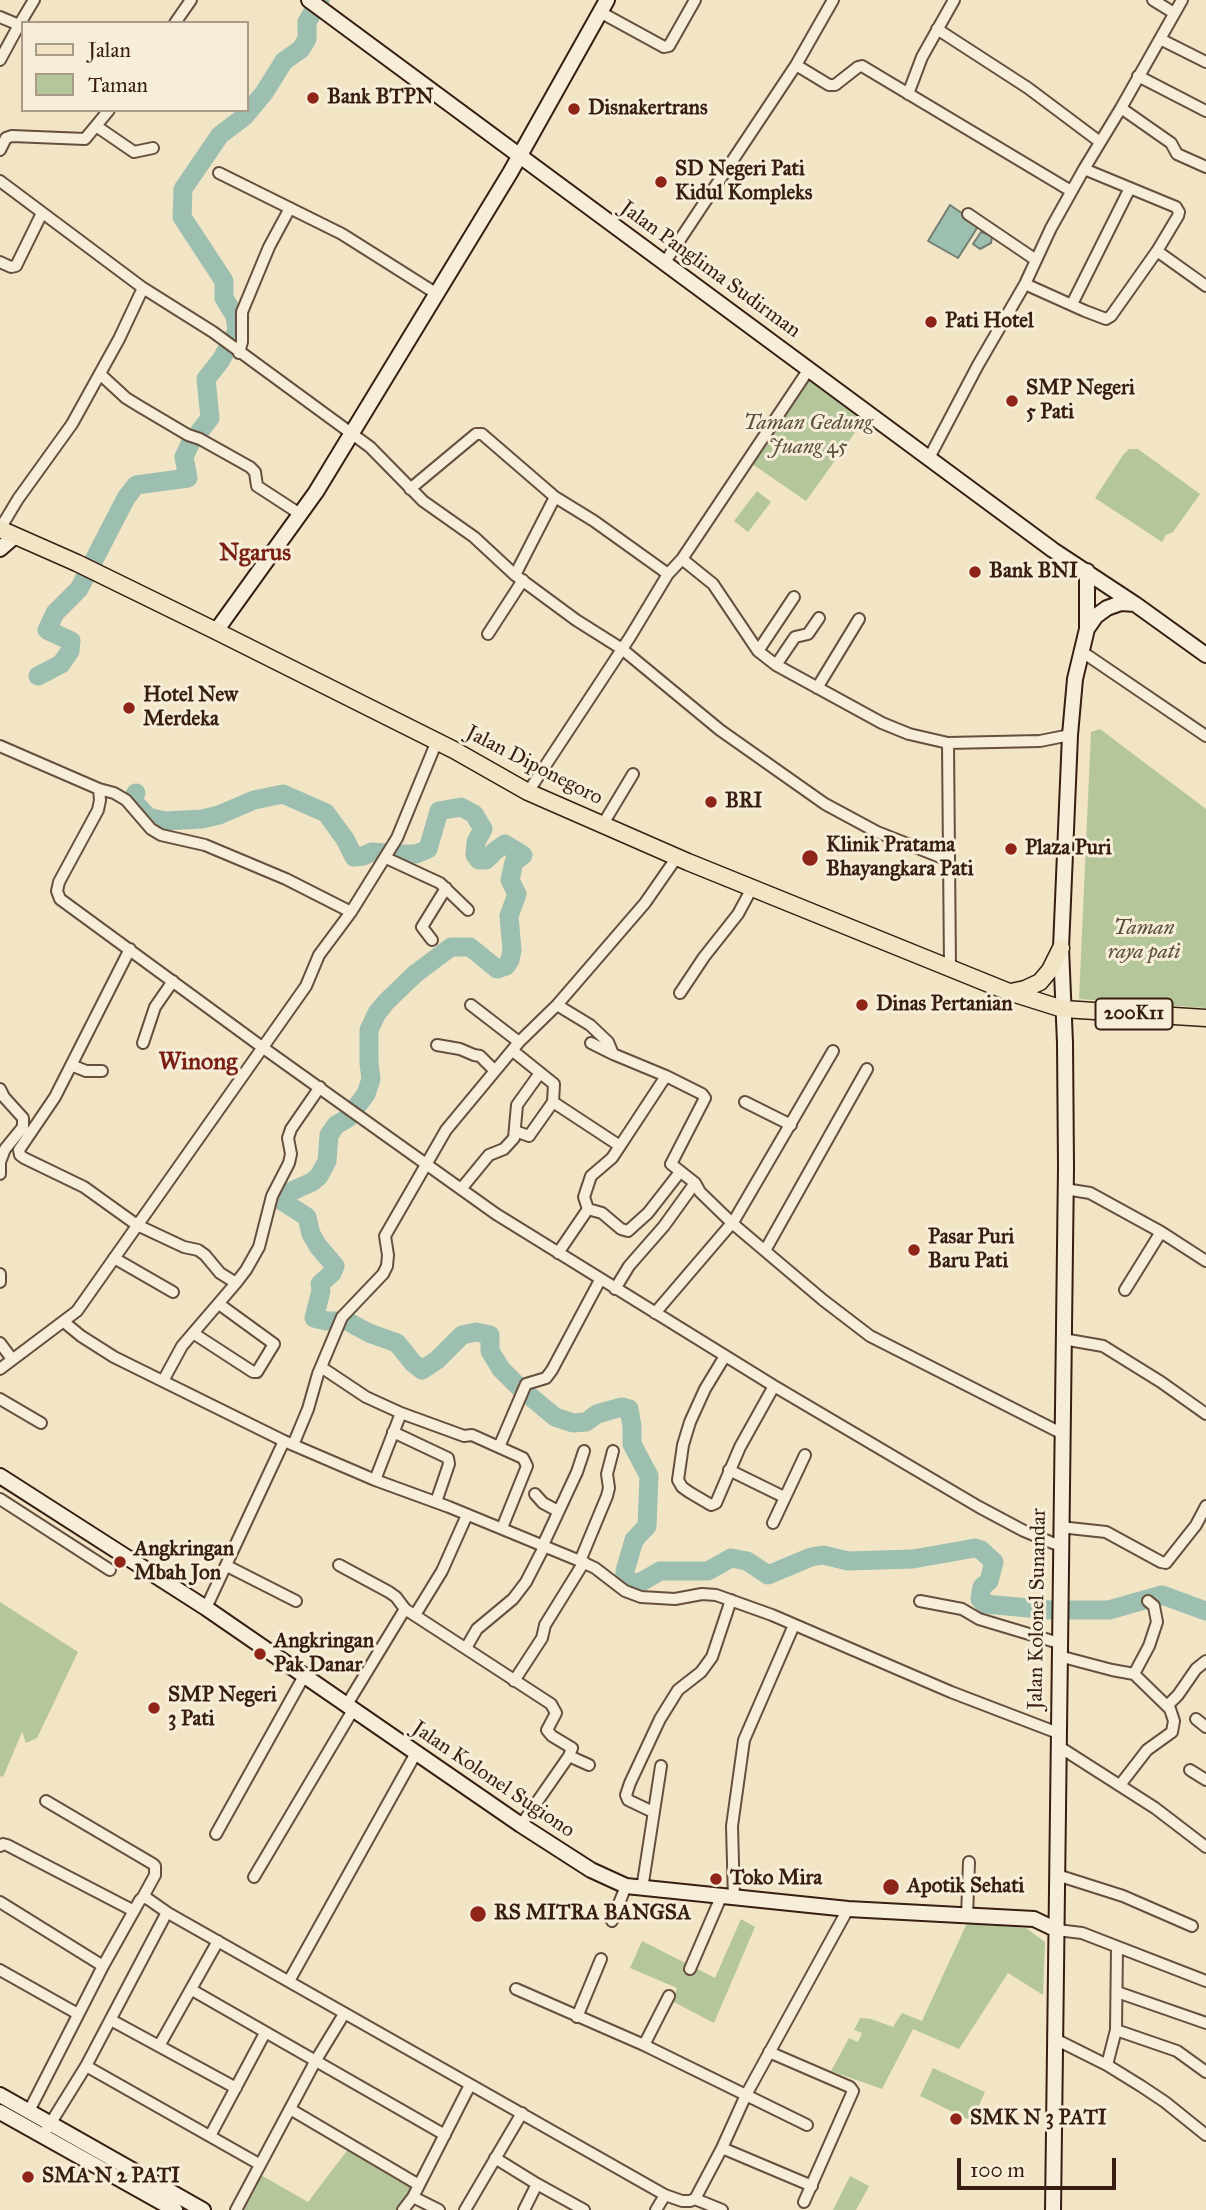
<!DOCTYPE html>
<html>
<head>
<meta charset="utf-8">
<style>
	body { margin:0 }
	#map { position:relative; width:1206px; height:2210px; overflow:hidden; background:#f2e5c5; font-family:"IM FELL Great Primer",serif }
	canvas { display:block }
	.legend { position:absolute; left:21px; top:21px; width:228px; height:91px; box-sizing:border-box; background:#f7eed9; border:2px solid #aa9a89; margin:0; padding:9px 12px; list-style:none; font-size:21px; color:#371d12 }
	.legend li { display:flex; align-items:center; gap:14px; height:35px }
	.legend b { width:35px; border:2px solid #aa9a89 }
	.scale { position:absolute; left:957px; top:2158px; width:159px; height:32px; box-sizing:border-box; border:4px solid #371d12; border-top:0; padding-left:9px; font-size:21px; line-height:24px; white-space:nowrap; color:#371d12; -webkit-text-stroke:5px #f7eed9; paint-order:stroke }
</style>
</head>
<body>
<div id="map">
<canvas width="1206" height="2210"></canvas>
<ul class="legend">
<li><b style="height:9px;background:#f2e5c5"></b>Jalan</li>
<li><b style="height:19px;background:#b4c69a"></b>Taman</li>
</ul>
<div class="scale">100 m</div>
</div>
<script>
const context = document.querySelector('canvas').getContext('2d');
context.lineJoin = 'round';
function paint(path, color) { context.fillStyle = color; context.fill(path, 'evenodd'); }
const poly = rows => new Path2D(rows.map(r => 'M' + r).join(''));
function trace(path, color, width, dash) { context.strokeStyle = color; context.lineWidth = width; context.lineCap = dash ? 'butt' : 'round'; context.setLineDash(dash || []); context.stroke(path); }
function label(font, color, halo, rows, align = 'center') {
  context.font = font + ' "IM FELL Great Primer",serif'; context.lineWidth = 6; context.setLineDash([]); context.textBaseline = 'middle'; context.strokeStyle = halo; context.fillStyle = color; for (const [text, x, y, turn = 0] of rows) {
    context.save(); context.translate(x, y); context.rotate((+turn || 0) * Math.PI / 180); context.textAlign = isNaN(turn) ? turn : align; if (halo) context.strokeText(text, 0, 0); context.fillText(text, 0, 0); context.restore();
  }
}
paint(poly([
	[806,374,864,420,806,501,748,461],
	[1129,449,1138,449,1200,494,1173,532,1166,535,1162,542,1095,498,1123,455],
	[757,491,771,502,748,532,734,521],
	[1100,729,1206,809,1206,1008,1079,999,1091,732],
	[0,1602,78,1652,37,1738,26,1743,22,1732,3,1777,0,1776],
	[741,1919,755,1927,714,2023,672,2001,677,1988,630,1968,642,1941,715,1978],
	[967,1923,1026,1928,1045,1942,1043,1995,1008,1973,959,2049,913,2029,882,2089,831,2071,849,2038,858,2042,862,2033,854,2030,860,2018,871,2019,893,2027,902,2013,922,2021],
	[933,2068,985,2092,972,2121,920,2096],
	[349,2148,413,2186,397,2210,241,2210,259,2174,308,2202],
	[850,2176,869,2186,856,2210,833,2210]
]), '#b4c69a');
const water = poly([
	[950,205,979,225,958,258,928,241,950,205],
	[981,232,988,234,992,237,991,243,980,249,973,244,981,232]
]);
paint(water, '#9cbfb0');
trace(water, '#747e71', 2);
trace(poly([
	[38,676,61,664,70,651,71,641,47,630,55,613,79,589,126,498,136,485,188,478,184,457,190,444,210,418,206,379,221,360,237,331,235,316,224,298,224,281,182,217,183,189,220,135,244,117,264,93,284,61,301,49,307,39,307,22,320,0],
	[136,793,133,798,135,803,148,817,165,821,202,819,219,815,254,800,283,794,326,813,345,839,354,857,363,856,372,852,386,853],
	[395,854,416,854,428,849,439,811,461,807,474,814,483,829,476,842,475,855,479,860,486,860,495,851,505,844,523,855,514,862,510,880,517,894,509,916,512,950,510,960,506,966,497,969,470,947,451,947,415,974,386,1002,377,1013,369,1030,369,1063,371,1079,366,1094,348,1118,336,1125,329,1135,327,1161,319,1176,312,1182,281,1196,282,1201,307,1217,311,1234,318,1246,335,1266,332,1273,320,1284,321,1291,314,1318,326,1321,347,1321,369,1333,397,1343,413,1363,422,1370,437,1360,462,1335,476,1332,490,1335,490,1351,501,1369,519,1387,555,1417,573,1423,586,1422,597,1414,611,1410,622,1407,629,1409,632,1426,632,1444,649,1476,647,1526,634,1540,625,1571,625,1579,633,1583,641,1582,660,1571,708,1571,731,1558,747,1561,768,1575,811,1557,823,1555,848,1561,913,1559,975,1548,981,1550,994,1562,989,1581,982,1587,980,1599,985,1604,1050,1610,1109,1610,1162,1595,1206,1611]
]), '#9cbfb0', 19);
const street = poly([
	[1153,0,1174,13],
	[600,12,664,47,669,46,695,0],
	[0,17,19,25,0,60],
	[175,23,191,0],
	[23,27,19,25,34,0],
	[937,29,1028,88,1100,142],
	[1160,39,1206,62],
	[796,65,829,85,835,85,858,67,862,66,1071,191],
	[1138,76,1206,111],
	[908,94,922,57,954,0],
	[1121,108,1171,143,1177,154,1206,167],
	[96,126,134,152,153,148],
	[0,150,6,138,12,136,85,139,109,110],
	[219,173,342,234,437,294],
	[0,181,143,288,213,332,370,447,423,501,474,537,515,575,576,620,622,649,720,730,825,804,877,832,948,860],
	[968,214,1036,260],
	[1157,251,1206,286],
	[0,262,11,267,16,266,42,213],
	[665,262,796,65,833,0],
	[1025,284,1085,311,1106,319,1111,316,1157,251,1178,216,1179,212,1176,207,1084,169],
	[1072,304,1130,188],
	[239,353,242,342,242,312,269,247,290,208],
	[100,374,126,398,139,406,188,435,200,439,250,467,255,472,257,486,300,514],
	[929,458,978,365,1025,284,1051,228,1084,169,1121,108,1182,0],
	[410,489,476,434,482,434,555,497,594,521,668,574],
	[0,529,18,499,72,424,119,339,143,288],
	[682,559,713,584,758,651,776,665,882,723,909,734,948,743,1040,741,1070,735],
	[515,575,555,497],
	[488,634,523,580],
	[758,651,794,597],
	[1081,651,1206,736],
	[776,665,795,637,808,634,819,618],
	[817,688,859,619],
	[948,743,950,968],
	[0,746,99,789,100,800,98,810,59,882,57,891,60,899,262,1047,496,1214,774,1386,979,1507,1024,1531,1060,1546],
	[99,789,114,793,126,800,151,829,161,835,205,845,286,879,351,912],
	[528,792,630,637,668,574,682,559,809,369],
	[603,824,633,774],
	[386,858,440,883,468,910],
	[432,940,422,927,446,888],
	[130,949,55,1097,19,1150,20,1155,24,1158,84,1187,137,1225,184,1247,198,1250,205,1255,220,1273,236,1283,246,1270,259,1247,272,1196,289,1163,291,1154,288,1138,291,1129,320,1087],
	[680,993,704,957,738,914,752,888],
	[471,1005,519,1042],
	[557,1005,590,1025,608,1042,613,1054,666,1076,702,1094,705,1098,671,1164,695,1183,700,1192,732,1223,823,1300,870,1336,1061,1433],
	[143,1043,155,1007,173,981],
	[591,1043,613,1054],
	[437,1045,460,1049,474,1055,480,1056,495,1071],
	[513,1051,554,1084,553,1102,620,1146,612,1158,591,1176,584,1197,588,1209,558,1253],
	[71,1065,86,1071,102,1071],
	[0,1089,4,1097,23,1118,23,1127,5,1149,0,1162,0,1174],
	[745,1102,791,1125],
	[515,1131,529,1136,553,1102],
	[620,1146,666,1076],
	[461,1189,489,1155,504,1149,514,1138,517,1105,540,1073],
	[1065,1189,1090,1193,1161,1232,1206,1261],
	[588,1209,602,1213,621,1229,628,1231,648,1213,680,1172],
	[735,1219,833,1051],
	[767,1247,867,1069],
	[114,1258,173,1292],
	[0,1274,0,1282],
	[615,1289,629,1266,664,1226,695,1183],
	[1125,1290,1161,1232],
	[655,1313,732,1223],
	[64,1322,81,1336,114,1357,284,1441,375,1480,449,1507,580,1561,595,1568,625,1591,641,1597,675,1599,702,1594,716,1595,772,1615,951,1692,1058,1733],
	[193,1333,253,1372,257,1372,274,1344,219,1304],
	[1063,1339,1103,1346,1161,1382,1206,1414],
	[0,1343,12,1359],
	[725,1356,705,1389,690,1422,683,1445,678,1480,682,1487,689,1492,711,1505,716,1503,740,1447,774,1386],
	[321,1367,366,1397,401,1413,464,1436,472,1435,523,1458,527,1466,502,1528],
	[0,1369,77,1311,306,986,319,955,351,912,397,838,437,741],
	[163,1381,182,1346,236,1283],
	[0,1399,41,1423],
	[393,1432,448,1458,449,1464,436,1502],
	[293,1445,308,1409,318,1374,342,1317,383,1274,387,1266,388,1255,385,1236,446,1130,519,1042,557,1005,645,903,677,857],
	[499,1447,526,1384,546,1378,552,1370,600,1280],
	[729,1470,784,1497],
	[375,1480,401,1413],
	[535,1494,543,1503,558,1511],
	[0,1499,110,1570],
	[773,1523,805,1455],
	[1060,1527,1106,1532,1161,1562,1166,1563,1196,1525,1206,1506],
	[542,1547,577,1472,584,1451],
	[580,1561,607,1496,609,1488,607,1474,613,1451],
	[339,1565,389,1592,396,1597,405,1609,551,1704,556,1713,547,1730,552,1736,572,1748,569,1756],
	[227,1566,296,1601],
	[920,1601,962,1609,979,1619,1059,1643],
	[206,1608,284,1441],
	[415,1615,442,1571,467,1515],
	[466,1648,477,1629,513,1599,526,1582,544,1547],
	[1059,1656,1112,1670,1134,1674,1170,1709,1174,1721,1172,1732,1147,1750,1120,1785],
	[1134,1674,1149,1646,1157,1622,1154,1606,1148,1601],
	[514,1681,542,1638,545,1625,584,1562],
	[346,1706,405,1609],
	[1167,1706,1178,1695,1196,1669,1206,1661],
	[1196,1719,1206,1727],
	[1058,1746,1155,1808,1206,1847],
	[1190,1770,1206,1780],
	[46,1801,153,1864,155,1866,155,1875,143,1897],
	[653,1812,628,1800,626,1795,630,1783,660,1719,678,1690,701,1672,712,1657,731,1600],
	[521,1825,569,1756,589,1765],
	[216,1834,304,1676],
	[0,1846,3,1844,7,1845,134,1911],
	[1057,1875,1123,1896,1192,1926],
	[254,1877,353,1710],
	[642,1889,661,1766],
	[734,1899,732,1826,744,1740,794,1625],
	[0,1902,103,1966],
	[967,1916,969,1862],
	[612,1921,626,1886],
	[1057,1930,1082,1933,1206,1981],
	[690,1969,721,1897],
	[0,1970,78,2014],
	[289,1981,416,1753],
	[516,1989,644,2045,807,2125],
	[192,1990,445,2135],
	[1117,1992,1206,2023],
	[577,2017,601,1959],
	[111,2020,236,2088],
	[1116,2030,1177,2051,1206,2072],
	[1055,2039,1107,2065,1141,2086,1165,2102,1206,2135],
	[644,2045,669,1996],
	[159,2046,218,1941],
	[769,2052,850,2087,853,2091,804,2202],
	[1107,2065,1116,2030,1117,1948],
	[86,2066,259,2164],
	[290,2109,419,2185],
	[29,2111,103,1966,140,1900,143,1897,148,1899,168,1913],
	[47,2129,86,2066,165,1916,168,1913,665,2195,682,2201,690,2201,695,2199,722,2148,746,2095,848,1909],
	[210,2136,265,2033],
	[722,2148,812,2186],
	[495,2158,537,2184],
	[413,2197,439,2210],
	[695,2199,722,2210],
	[236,2210,316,2060,344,2014],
	[403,2210,413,2197,470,2085],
	[465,2210,522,2113],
	[524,2210,537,2184,584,2210],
	[656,2210,665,2195]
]);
const secondary = poly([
	[309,0,1053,550,1135,604,1206,655],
	[0,549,15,536],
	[1087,629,1096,616,1107,608,1121,603,1135,604],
	[216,631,316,492,510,173,607,0],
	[0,1476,206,1608,521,1825,591,1870,626,1886,848,1909,1034,1919,1057,1930],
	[0,2095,203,2210],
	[0,2112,175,2210],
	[1053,2210,1066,1167,1065,1043,1061,948,1070,735,1075,679,1087,629,1087,571]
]);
const primary = poly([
	[0,529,77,563,216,631,454,750,528,792,688,862,804,909,1009,992,1063,1009,1206,1018],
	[1011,992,1025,989,1040,982,1050,970,1061,948]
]);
trace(street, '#664f3f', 14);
trace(secondary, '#371d12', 18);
trace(primary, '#371d12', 19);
trace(street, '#f7eed9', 10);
trace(secondary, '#f7eed9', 14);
trace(primary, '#f2e5c5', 16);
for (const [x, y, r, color] of [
	[313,98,7,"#8f2418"],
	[574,109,7,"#8f2418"],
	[661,182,7,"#8f2418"],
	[931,322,7,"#8f2418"],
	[1012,401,7,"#8f2418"],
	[975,572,7,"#8f2418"],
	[129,708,7,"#8f2418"],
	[711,802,7,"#8f2418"],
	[1011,849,7,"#8f2418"],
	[810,858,9,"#8f2418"],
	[862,1005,7,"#8f2418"],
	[914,1250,7,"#8f2418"],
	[120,1562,7,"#8f2418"],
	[260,1654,7,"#8f2418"],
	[154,1708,7,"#8f2418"],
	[716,1879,7,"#8f2418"],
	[891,1887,9,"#8f2418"],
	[478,1914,9,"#8f2418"],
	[956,2119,7,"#8f2418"],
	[28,2177,7,"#8f2418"]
]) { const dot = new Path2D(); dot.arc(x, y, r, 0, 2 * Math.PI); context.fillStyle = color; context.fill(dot); trace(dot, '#f7eed9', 2.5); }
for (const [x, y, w] of [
	[1134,1014,77]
]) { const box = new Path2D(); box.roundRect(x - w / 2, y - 15.5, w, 31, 5); context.fillStyle = '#f7eed9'; context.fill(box); trace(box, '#371d12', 2); }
label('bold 19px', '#371d12', null, [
	["200K11",1134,1014]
]);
label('bold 21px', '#371d12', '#f7eed9', [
	["Bank BTPN",327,98],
	["Disnakertrans",588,109],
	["SD Negeri Pati",675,170],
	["Kidul Kompleks",675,194],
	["Pati Hotel",945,322],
	["SMP Negeri",1026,389],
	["5 Pati",1026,413],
	["Bank BNI",989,572],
	["Hotel New",143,696],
	["Merdeka",143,720],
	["BRI",725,802],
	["Klinik Pratama",826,846],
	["Bhayangkara Pati",826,870],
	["Plaza Puri",1025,849],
	["Dinas Pertanian",876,1005],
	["Pasar Puri",928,1238],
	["Baru Pati",928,1262],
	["Angkringan",134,1550],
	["Mbah Jon",134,1574],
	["Angkringan",274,1642],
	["Pak Danar",274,1666],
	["SMP Negeri",168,1696],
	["3 Pati",168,1720],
	["Toko Mira",730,1879],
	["Apotik Sehati",907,1887],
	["RS MITRA BANGSA",494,1914],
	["SMK N 3 PATI",970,2119],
	["SMA N 2 PATI",42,2177]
], 'left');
label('21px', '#371d12', '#f7eed9', [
	["Jalan Panglima Sudirman",710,270,36],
	["Jalan Diponegoro",534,766,27],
	["Jalan Kolonel Sunandar",1038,1609,-89],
	["Jalan Kolonel Sugiono",493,1780,34]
]);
label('italic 21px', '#5c503b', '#f7eed9', [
	["Taman Gedung",808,424],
	["Juang 45",808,448],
	["Taman",1144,929],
	["raya pati",1144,953]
]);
label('bold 24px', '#7a1f14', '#f7eed9', [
	["Ngarus",255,554],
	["Winong",198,1063]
]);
</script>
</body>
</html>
